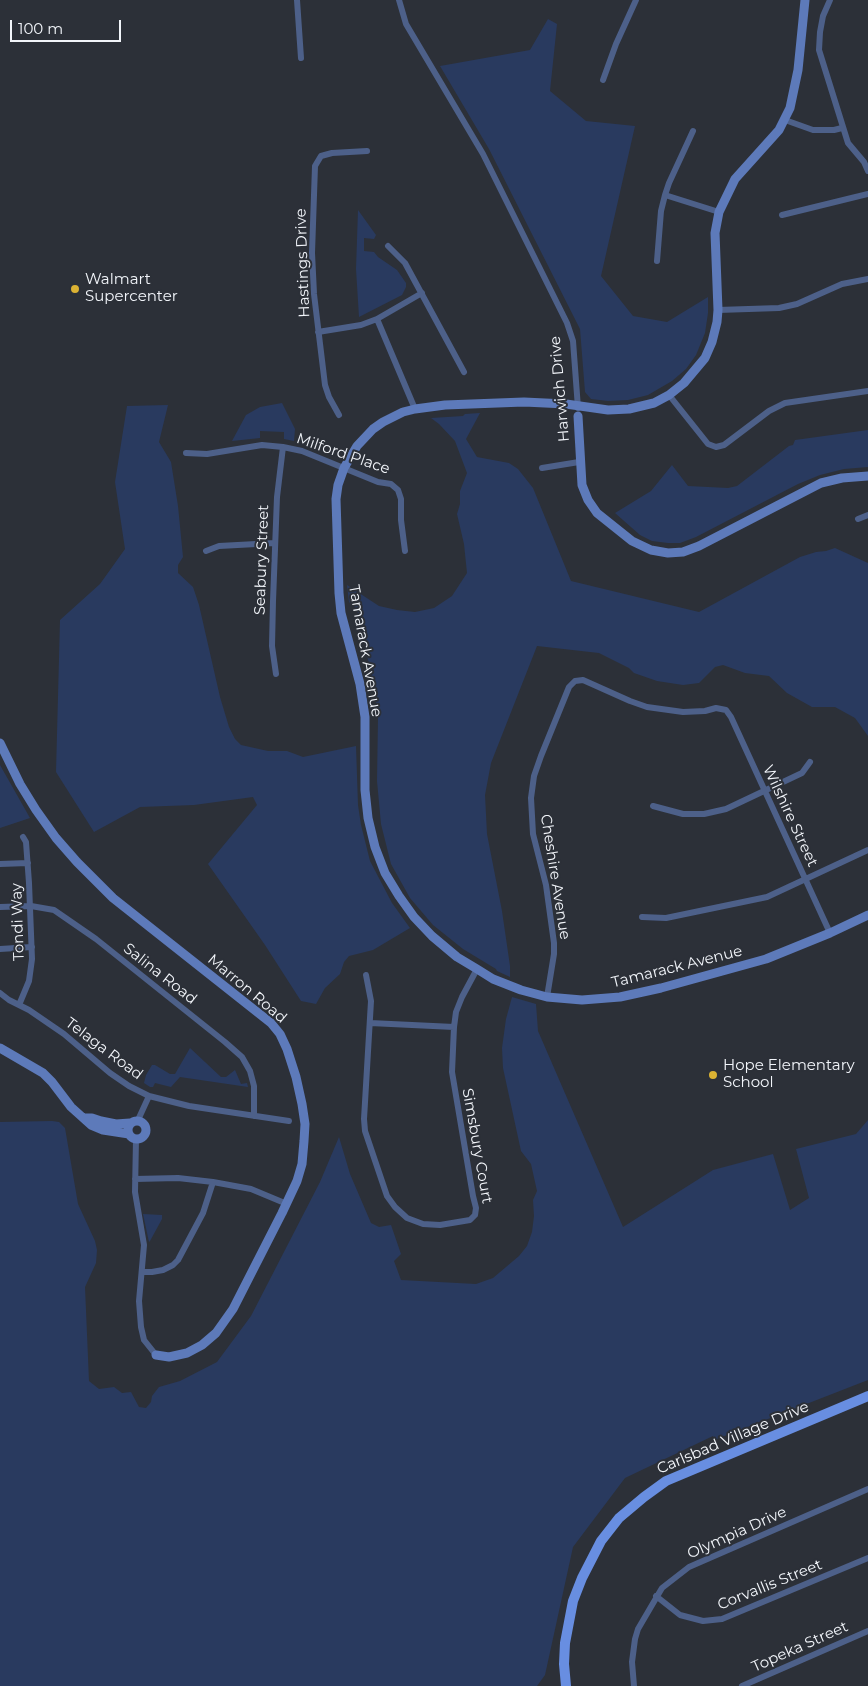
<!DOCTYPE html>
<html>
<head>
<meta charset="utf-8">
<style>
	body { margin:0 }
	#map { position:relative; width:868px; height:1686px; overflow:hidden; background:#2c3038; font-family:Montserrat,sans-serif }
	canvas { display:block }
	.scale { position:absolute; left:10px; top:20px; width:111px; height:22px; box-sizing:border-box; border:2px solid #f2f5fa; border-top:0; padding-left:6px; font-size:15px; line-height:18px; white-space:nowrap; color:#f2f5fa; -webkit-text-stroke:4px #2c3038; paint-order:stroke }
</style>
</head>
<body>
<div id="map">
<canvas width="868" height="1686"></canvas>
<div class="scale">100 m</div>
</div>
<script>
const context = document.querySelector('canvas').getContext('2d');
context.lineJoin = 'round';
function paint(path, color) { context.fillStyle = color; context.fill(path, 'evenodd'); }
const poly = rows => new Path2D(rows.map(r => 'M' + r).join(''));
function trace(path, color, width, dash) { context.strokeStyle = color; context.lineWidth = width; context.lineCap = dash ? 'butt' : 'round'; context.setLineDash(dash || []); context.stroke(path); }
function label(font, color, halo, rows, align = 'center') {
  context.font = font + ' Montserrat,sans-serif'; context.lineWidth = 4; context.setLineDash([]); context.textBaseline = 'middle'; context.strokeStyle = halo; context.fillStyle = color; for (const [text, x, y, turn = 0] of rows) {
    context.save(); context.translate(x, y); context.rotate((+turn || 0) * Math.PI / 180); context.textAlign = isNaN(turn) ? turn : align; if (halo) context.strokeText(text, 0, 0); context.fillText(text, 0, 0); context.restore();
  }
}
paint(poly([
	[548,19,557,24,550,91,586,121,635,126,601,276,633,316,667,322,708,297,708,313,705,333,696,355,686,369,672,381,648,395,628,400,608,401,591,399,585,392,580,329,489,149,440,66,530,50],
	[358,210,376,235,374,239,364,238,364,251,374,252,378,257,397,270,406,283,406,287,402,295,359,317,356,269],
	[282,403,295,429,294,441,284,439,284,432,260,431,260,438,232,441,246,415,260,407],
	[168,405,159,442,171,462,178,506,183,557,178,565,178,573,193,587,199,605,220,697,229,727,235,739,241,745,268,751,287,751,303,757,356,746,358,805,361,825,370,861,392,903,410,928,373,950,349,956,344,962,340,974,325,988,316,1004,301,1001,265,945,208,864,257,805,253,797,194,805,140,807,94,832,56,772,60,620,100,584,125,549,115,482,127,406],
	[480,413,466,439,477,457,509,463,518,469,533,488,571,581,699,612,800,557,816,552,826,551,835,548,868,563,868,736,855,718,835,707,812,707,787,693,769,676,745,673,723,665,715,667,699,683,683,685,657,681,634,673,629,668,599,653,537,646,491,763,485,795,487,834,502,911,510,966,510,977,497,971,496,969,463,949,433,925,410,898,391,864,381,824,377,781,378,718,375,692,357,609,349,602,347,585,379,606,397,610,415,612,434,608,452,596,467,573,464,544,457,514,460,504,460,491,467,473,455,441,439,424,431,418,463,416,465,414],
	[868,430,868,467,844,469,820,475,798,484,696,537,680,543,668,543,652,541,640,535,615,513,651,491,672,465,688,486,728,488,737,486,789,446,793,445,795,440],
	[0,765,30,818,0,828],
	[512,997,536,1004,538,1031,623,1227,713,1170,773,1154,790,1210,809,1198,796,1149,856,1134,868,1120,868,1380,714,1440,713,1436,625,1478,573,1547,545,1675,537,1686,0,1686,0,1122,52,1121,59,1122,65,1128,78,1204,95,1241,97,1250,96,1263,85,1287,89,1381,99,1389,114,1387,122,1393,131,1392,139,1407,146,1408,151,1402,152,1396,159,1387,180,1381,217,1362,251,1316,320,1182,339,1137,350,1174,371,1223,379,1227,391,1225,401,1254,394,1261,401,1280,476,1284,493,1278,519,1256,527,1246,532,1232,534,1216,533,1200,537,1191,531,1164,521,1151,503,1068,502,1048,506,1019],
	[190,1048,221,1077,226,1077,235,1070,241,1084,247,1083,248,1087,180,1077,171,1087,155,1083,153,1087,150,1087,144,1083,146,1075,152,1065,155,1065,170,1074,175,1074],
	[143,1214,162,1215,162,1219,150,1241,149,1242]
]), '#293a5f');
trace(poly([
	[297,0,301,58],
	[399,0,406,24,483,154,567,323,573,341,578,408],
	[830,0,823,16,820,32,819,50,848,143,864,162,868,171],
	[603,80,616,44,636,0],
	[785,120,813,130,834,130,842,128],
	[665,195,719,212],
	[782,215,868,194],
	[388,246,405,263,464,372],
	[657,261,661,211,665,195,669,183,693,131],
	[718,310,779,308,797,304,842,284,868,279],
	[377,319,415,409],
	[318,332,361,325,377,319,422,293],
	[669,395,708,444,716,447,724,445,769,411,785,403,868,391],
	[339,415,329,397,325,385,314,294,312,253,315,166,321,156,332,153,367,151],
	[186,453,207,454,262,445,283,447,302,451,378,482,391,484,398,490,401,499,401,520,405,551],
	[542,468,579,462],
	[858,519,868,515],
	[206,551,219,546,275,543],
	[276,674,272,646,273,601,277,497,283,447],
	[653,806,683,814,704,814,726,809,802,773,810,762],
	[0,864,28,863],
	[0,907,31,906,54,910,96,939,225,1042,242,1057,250,1071,254,1086,254,1116],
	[642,917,666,918,767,897,868,850],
	[0,949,32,947],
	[366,975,371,1001,364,1119,365,1131,387,1196,395,1207,407,1218,423,1224,440,1225,470,1220,475,1215,476,1208,473,1196,452,1072,454,1027,456,1012,462,997,477,969],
	[0,993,9,1000,29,1010,64,1034,110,1073,129,1086,149,1096,189,1106,289,1121],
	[547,997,554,954,554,943,546,885,533,834,531,798,534,776,541,756,569,687,575,681,583,680,630,701,647,707,683,712,705,711,716,708,726,710,731,717,830,933],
	[19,1005,29,981,32,959,29,883,26,842,23,837],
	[370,1023,454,1027],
	[138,1120,149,1096],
	[136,1139,135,1192,144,1245,139,1301,141,1327,144,1340,156,1355],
	[135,1179,178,1178,213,1182,251,1189,287,1204],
	[142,1272,152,1272,163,1270,173,1265,178,1260,203,1213,213,1182],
	[656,1596,680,1615,703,1621,722,1619,868,1558],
	[634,1686,632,1662,635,1639,638,1629,662,1588,689,1567,868,1489],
	[742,1686,868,1631]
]), '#4d6089', 6);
trace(poly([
	[805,0,798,70,790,108,779,130,735,179,719,212,715,233,718,310,717,322,712,342,705,358,684,383,669,395,654,403,629,409,608,410,566,404,524,402,445,405,415,409,403,412,383,422,373,429,357,446,344,468,338,485,336,499,339,593,341,613,360,684,365,717,365,790,368,818,375,847,385,873,399,896,414,917,432,936,457,957,477,969,493,979,521,990,547,997,582,1000,620,997,661,988,766,959,830,933,868,915],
	[578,416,582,485,588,500,597,513,632,541,651,550,668,553,683,552,699,546,821,483,842,478,868,476],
	[0,743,20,784,36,810,56,838,77,862,113,898,271,1023,280,1034,287,1049,296,1077,302,1104,305,1124,304,1141,302,1164,297,1181,282,1213,233,1309,216,1333,202,1345,187,1353,169,1357,156,1355],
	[0,1048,43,1073,52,1082,71,1107,91,1125,103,1130,129,1134],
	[85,1118,92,1118,101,1121,116,1124,130,1123],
	'128 1130a9 9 0 1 1 18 0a9 9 0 1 1-18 0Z'
]), '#5d7aba', 9);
trace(poly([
	[566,1686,564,1664,565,1643,573,1601,582,1578,601,1541,619,1518,644,1497,666,1481,868,1396]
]), '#688ee1', 10);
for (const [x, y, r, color] of [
	[75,289,5,"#dbb233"],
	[713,1075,5,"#dbb233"]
]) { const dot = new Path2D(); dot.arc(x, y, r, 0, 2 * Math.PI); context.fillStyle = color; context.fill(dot); trace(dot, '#2c3038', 2); }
label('15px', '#f2f5fa', '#2c3038', [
	["Hastings Drive",303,263,-92],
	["Harwich Drive",560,389,-95],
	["Milford Place",343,454,19],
	["Seabury Street",262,560,-88],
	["Tamarack Avenue",365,651,80],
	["Wilshire Street",790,816,65],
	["Cheshire Avenue",555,877,81],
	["Tondi Way",18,922,-92],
	["Tamarack Avenue",677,967,-14],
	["Salina Road",160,974,38],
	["Marron Road",247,989,40],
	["Telaga Road",104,1049,37],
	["Simsbury Court",477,1146,80],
	["Carlsbad Village Drive",733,1438,-23],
	["Olympia Drive",737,1533,-24],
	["Corvallis Street",770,1585,-22],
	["Topeka Street",800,1647,-24]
]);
label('15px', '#f2f5fa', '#2c3038', [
	["Walmart",85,280],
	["Supercenter",85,297],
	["Hope Elementary",723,1066],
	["School",723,1083]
], 'left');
</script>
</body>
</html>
